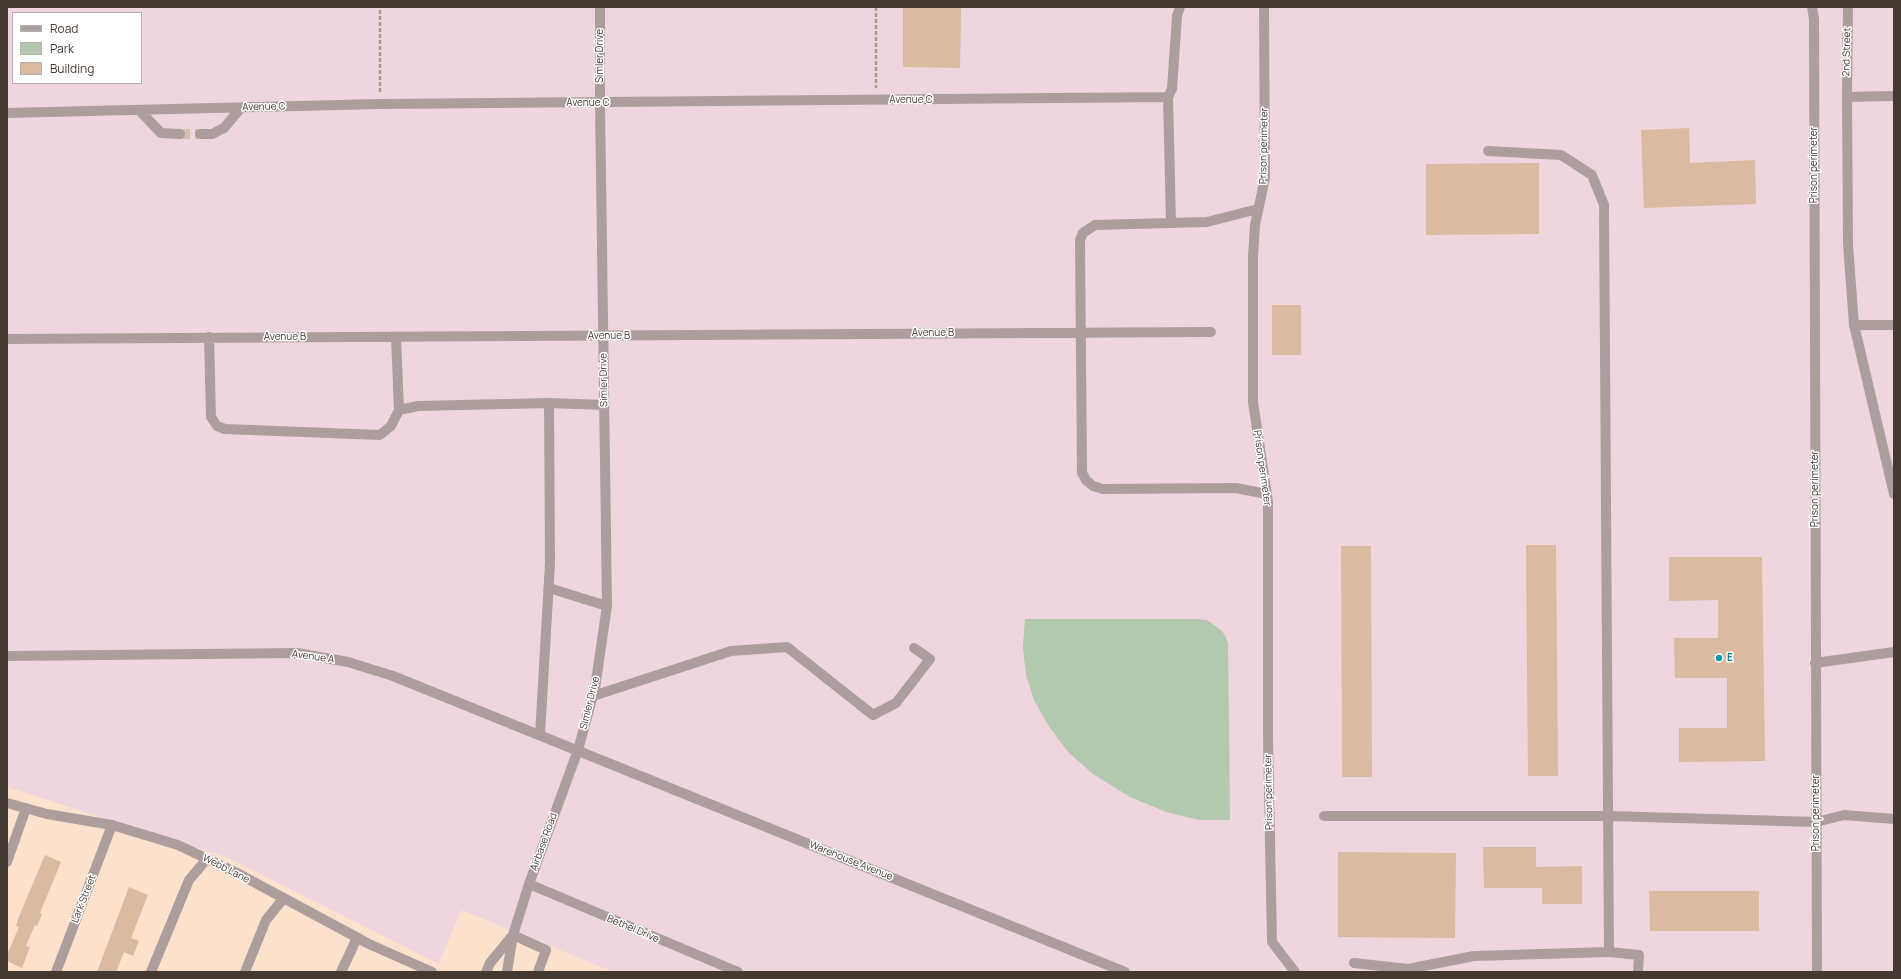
<!DOCTYPE html>
<html>
<head>
<meta charset="utf-8">
<style>
	body { margin:0 }
	#map { position:relative; width:1901px; height:979px; overflow:hidden; background:#fce1cc; font-family:Manrope,sans-serif }
	canvas { display:block }
	.frame { position:absolute; inset:0; border:8px solid #433930; pointer-events:none }
	.legend { position:absolute; left:12px; top:12px; width:130px; height:72px; box-sizing:border-box; background:#fff; border:1px solid #b4b0ac; margin:0; padding:5px 7px; list-style:none; font-size:12px; color:#433930 }
	.legend li { display:flex; align-items:center; gap:8px; height:20px }
	.legend b { width:20px; border:1px solid #b4b0ac }
</style>
</head>
<body>
<div id="map">
<canvas width="1901" height="979"></canvas>
<div class="frame"></div>
<ul class="legend">
<li><b style="height:5px;background:#ad9e9e"></b>Road</li>
<li><b style="height:11px;background:#b2c8af"></b>Park</li>
<li><b style="height:11px;background:#dabaa0"></b>Building</li>
</ul>
</div>
<script>
const c = document.querySelector('canvas').getContext('2d');
c.lineJoin = 'round';
function fill(path, color) {
  c.fillStyle = color;
  c.fill(path, 'evenodd');
}
function toPath(rows) {
  const path = new Path2D();
  for (const r of rows) {
    path.moveTo(r[0], r[1]);
    for (let i = 2; i < r.length; i += 2) path.lineTo(r[i], r[i + 1]);
  }
  return path;
}
function strokePath(path, color, width, dash) {
  c.strokeStyle = color;
  c.lineWidth = width;
  c.lineCap = dash ? 'butt' : 'round';
  c.setLineDash(dash || []);
  c.stroke(path);
}
function label(font, color, halo, rows, align = 'center') {
  c.font = font + ' Manrope,sans-serif';
  c.lineWidth = 3;
  c.setLineDash([]);
  c.textBaseline = 'middle';
  c.strokeStyle = halo;
  c.fillStyle = color;
  for (const [text, x, y, turn = 0] of rows) {
    c.save();
    c.translate(x, y);
    c.rotate((+turn || 0) * Math.PI / 180);
    c.textAlign = isNaN(turn) ? turn : align;
    if (halo) c.strokeText(text, 0, 0);
    c.fillText(text, 0, 0);
    c.restore();
  }
}
fill(toPath([
	[7,7,1894,7,1894,972,614,972,461,910,439,964,228,858,7,787],
	[13,13,141,13,141,83,13,83]
]), '#efd5dd');
fill(toPath([
	[1025,619,1194,619,1207,620,1223,632,1228,643,1230,820,1199,820,1166,812,1130,797,1093,774,1068,752,1048,725,1034,700,1026,675,1023,647]
]), '#b2c8af');
fill(toPath([
	[903,7,961,7,960,68,903,67],
	[1689,128,1690,163,1755,160,1756,204,1644,208,1641,130],
	[1539,163,1539,234,1426,235,1426,164],
	[1272,305,1301,305,1301,355,1272,355],
	[1526,545,1556,545,1558,776,1528,776],
	[1341,546,1371,546,1372,777,1342,777],
	[1669,557,1762,557,1765,761,1679,762,1679,728,1727,728,1727,678,1675,678,1674,638,1718,638,1718,600,1669,601],
	[1483,847,1536,847,1536,867,1582,866,1582,904,1542,904,1542,888,1484,888],
	[1338,852,1456,853,1455,938,1338,937],
	[45,855,61,862,40,913,42,914,37,926,35,925,26,946,30,947,22,968,7,961,7,955,19,927,16,926,18,919],
	[129,887,148,895,131,938,139,941,133,956,124,952,116,972,97,972],
	[1649,891,1759,891,1759,931,1650,931]
]), '#dabaa0');
strokePath(toPath([
	[180,134,200,134]
]), '#d7bfad', 10, [10, 5]);
strokePath(toPath([
	[876,7,876,88],
	[380,92,380,7]
]), '#ab9888', 2.5, [4, 2]);
strokePath(toPath([
	[1264,7,1265,178,1255,225,1253,257,1253,402,1268,502,1268,737,1272,942,1295,972],
	[1812,7,1814,19,1817,972],
	[1848,7,1847,97,1848,244,1854,325,1894,494],
	[1847,97,1894,96],
	[139,110,161,133,180,134],
	[7,113,380,104,1168,97],
	[200,134,212,134,224,128,241,108],
	[1258,209,1207,222,1095,225,1083,233,1080,240,1082,473,1086,480,1093,486,1103,489,1236,488,1267,494],
	[1171,223,1168,97,1172,89,1177,16,1180,7],
	[1854,325,1894,325],
	[209,337,211,417,217,426,225,429,380,435,391,426,399,410,418,406,549,403,550,563,540,735],
	[396,337,399,410],
	[7,339,1211,332],
	[549,403,604,405],
	[549,588,607,606],
	[7,656,297,653,348,662,393,676,1125,972],
	[1815,663,1894,652],
	[593,696,731,651,787,647,873,715,896,703,930,659,914,648],
	[7,803,47,814,112,825,178,845,237,873,369,944,432,972],
	[1324,816,1609,816,1816,822,1844,815,1894,819],
	[7,862,26,808],
	[529,884,738,972],
	[513,935,546,950,538,972],
	[1609,952,1639,955,1638,972],
	[1354,963,1408,969,1474,956,1609,952,1604,205,1592,175,1561,155,1488,151],
	[56,972,112,825],
	[151,972,189,880,207,859],
	[245,972,266,920,283,899],
	[341,972,357,938],
	[486,972,490,963,513,935],
	[507,972,513,935,529,884,578,750,595,688,607,606,600,103,600,7]
]), '#ad9e9e', 10);
for (const [x, y, r, color] of [
	[1719,658,4,"#0f9aa8"]
]) {
  const dot = new Path2D();
  dot.arc(x, y, r, 0, 2 * Math.PI);
  c.fillStyle = color;
  c.fill(dot);
  strokePath(dot, '#fff', 1.5);
}
label('10px', '#433930', '#fff', [
	["2nd Street",1847,52,-89],
	["Simler Drive",600,56,-90],
	["Avenue C",911,100],
	["Avenue C",588,103],
	["Avenue C",264,107,-1],
	["Prison perimeter",1264,146,-89],
	["Prison perimeter",1814,165,-90],
	["Avenue B",933,333],
	["Avenue B",609,336],
	["Avenue B",285,337],
	["Simler Drive",604,380,-91],
	["Prison perimeter",1262,468,82],
	["Prison perimeter",1815,489,-90],
	["Avenue A",313,657,8],
	["Simler Drive",590,703,-76],
	["Prison perimeter",1269,792,-91],
	["Prison perimeter",1816,813,-90],
	["Airbase Road",544,842,-70],
	["Warehouse Avenue",851,861,22],
	["Webb Lane",226,869,27],
	["Lark Street",84,899,-69],
	["Bethel Drive",633,929,23]
]);
label('bold 10px', '#0d838f', '#fff', [
	["E",1727,658]
], 'left');
</script>
</body>
</html>
